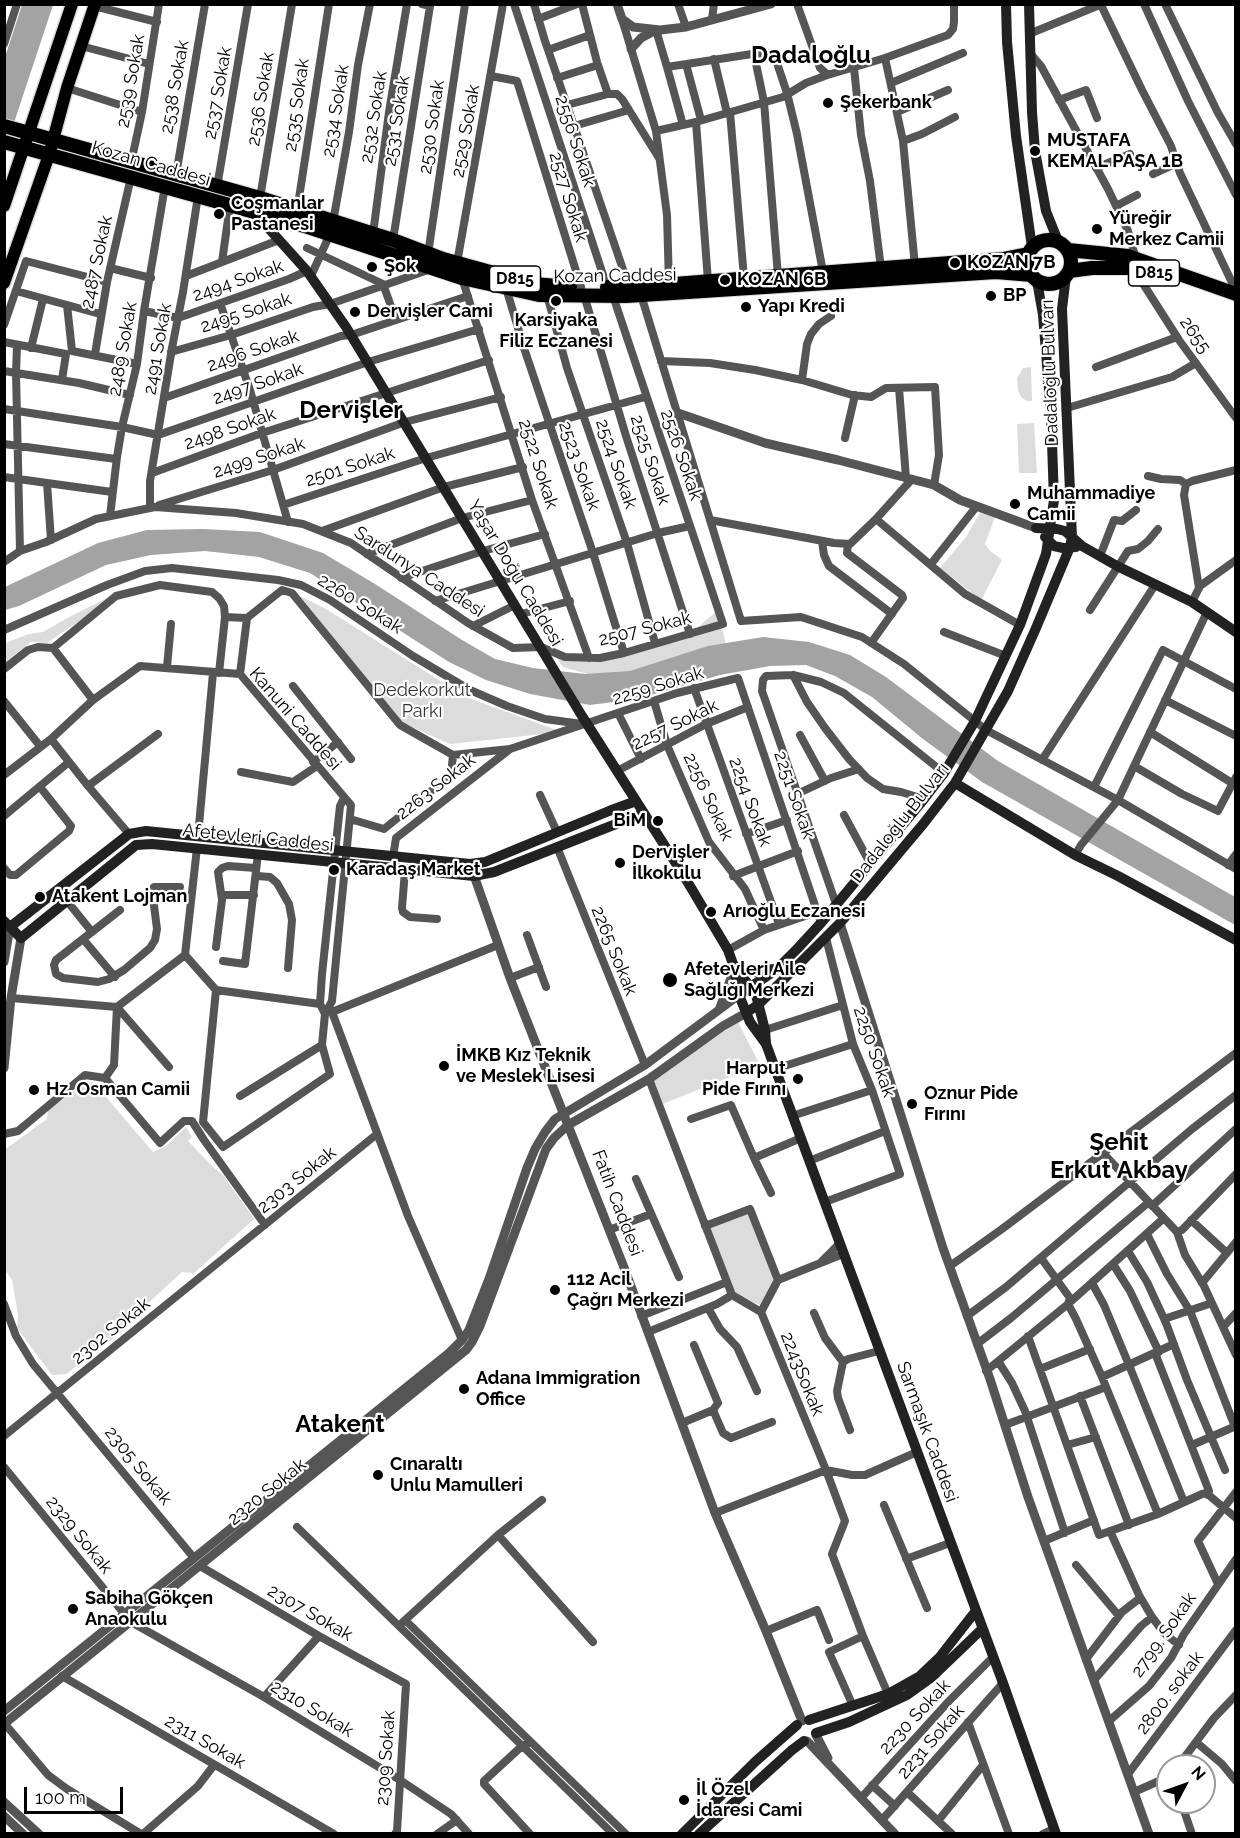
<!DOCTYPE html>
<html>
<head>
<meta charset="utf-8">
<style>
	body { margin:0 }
	#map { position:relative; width:1240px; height:1838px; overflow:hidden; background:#fff; font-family:Raleway,sans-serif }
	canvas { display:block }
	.frame { position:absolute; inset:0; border:6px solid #000; pointer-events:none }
	.north { position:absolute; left:1156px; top:1754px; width:60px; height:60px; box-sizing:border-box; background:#fff; border:2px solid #999; border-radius:50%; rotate:49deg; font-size:16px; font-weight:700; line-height:24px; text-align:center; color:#000 }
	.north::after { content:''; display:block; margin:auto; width:21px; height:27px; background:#000; clip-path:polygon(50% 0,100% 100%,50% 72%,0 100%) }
	.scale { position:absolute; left:24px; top:1787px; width:99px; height:27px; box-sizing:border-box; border:3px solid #000; border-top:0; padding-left:8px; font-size:18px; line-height:21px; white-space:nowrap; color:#000; -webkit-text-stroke:4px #fff; paint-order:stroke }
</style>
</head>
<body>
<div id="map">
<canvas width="1240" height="1838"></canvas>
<div class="frame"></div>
<div class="north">N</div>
<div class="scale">100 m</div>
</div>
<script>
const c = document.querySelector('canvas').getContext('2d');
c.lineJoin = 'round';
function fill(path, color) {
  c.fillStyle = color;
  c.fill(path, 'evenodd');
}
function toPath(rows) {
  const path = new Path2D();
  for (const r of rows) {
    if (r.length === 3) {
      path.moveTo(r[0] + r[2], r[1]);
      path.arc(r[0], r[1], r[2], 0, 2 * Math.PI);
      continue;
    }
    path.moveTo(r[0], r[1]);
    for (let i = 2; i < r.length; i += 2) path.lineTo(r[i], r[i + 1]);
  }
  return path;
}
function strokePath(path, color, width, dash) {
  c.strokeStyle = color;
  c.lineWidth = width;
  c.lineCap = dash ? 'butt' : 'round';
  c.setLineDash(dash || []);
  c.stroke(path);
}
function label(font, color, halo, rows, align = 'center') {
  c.font = font + ' Raleway,sans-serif';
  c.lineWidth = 4.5;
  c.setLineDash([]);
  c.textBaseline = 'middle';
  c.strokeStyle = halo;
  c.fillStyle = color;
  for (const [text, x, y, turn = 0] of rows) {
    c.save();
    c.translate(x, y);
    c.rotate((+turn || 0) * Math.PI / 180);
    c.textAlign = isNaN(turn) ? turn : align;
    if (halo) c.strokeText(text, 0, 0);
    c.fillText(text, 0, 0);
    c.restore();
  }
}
fill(toPath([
	[1031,367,1032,401,1027,401,1022,398,1018,391,1017,378,1023,368],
	[1034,423,1037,473,1019,473,1017,424],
	[981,511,995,517,985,544,989,550,1002,560,981,600,940,568,966,537],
	[116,596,47,643,31,642,5,662,5,643,29,634,43,632,71,616,109,597],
	[300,596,326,609,466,697,562,732,450,744,403,723],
	[718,610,727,649,652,670,598,677,563,667,556,657,596,658,690,634],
	[738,1022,760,1065,660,1105,653,1080],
	[88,1081,94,1083,153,1152,166,1146,186,1127,192,1137,188,1141,214,1168,223,1175,254,1219,194,1273,182,1272,133,1317,127,1328,66,1374,52,1375,17,1328,18,1314,12,1280,5,1270,5,1147,7,1148,47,1119,48,1110],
	[749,1212,775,1278,762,1306,736,1295,709,1228]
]), '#dcdcdc');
fill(toPath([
	[22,5,53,5,5,150,5,57],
	[203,529,260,532,323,553,375,584,462,640,495,659,533,668,585,674,630,671,708,646,763,637,809,642,850,655,886,677,998,761,1235,897,1235,925,982,782,923,739,872,697,835,676,806,665,770,666,720,675,637,699,590,705,530,694,486,680,449,662,310,573,259,557,205,551,151,555,106,565,19,606,5,610,5,587,98,543,147,530]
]), '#a3a3a3');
const primary = toPath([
	[4,206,72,4],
	[4,283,49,155,67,88,95,4]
]);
const trunk = toPath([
	[4,126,260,198,393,240,443,259,534,284,570,287],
	[4,142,308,227,462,278,539,295,626,296,996,272,1032,275],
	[1049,262,22],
	[1068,250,1128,256,1236,294],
	[1069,271,1092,268,1133,268,1151,272],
	[607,287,634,287,1003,259,1028,254]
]);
strokePath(primary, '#dbdbdb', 15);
strokePath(trunk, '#dbdbdb', 16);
strokePath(toPath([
	[514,4,607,287],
	[534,4,545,41,629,287],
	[678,4,686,27],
	[797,4,820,68,827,74,831,74,885,58,948,35,953,29,954,22,954,4],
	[1144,4,1188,101,1236,195],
	[1165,4,1218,113,1236,144],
	[1101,5,1142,90,1171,146,1180,173,1236,291],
	[94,6,157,22],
	[538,19,577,4],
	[622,19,656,131,667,215,669,284],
	[712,19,714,4],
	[656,30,667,67],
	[1029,34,1102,4],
	[4,44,17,4],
	[81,46,149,64],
	[548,50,590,35],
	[1030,53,1041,66,1108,189,1128,231,1136,259],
	[754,54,764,102,778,276],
	[885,58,903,141,915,266],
	[714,59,727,113],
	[686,64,701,120],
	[854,68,861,135,870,181,881,268],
	[491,76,517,81,581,287],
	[557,78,598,65],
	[891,83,963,53],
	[67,88,142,112],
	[608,94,617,94,622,99,629,110],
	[1059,100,1086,90,1097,118],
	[567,105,608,94,597,62,582,4],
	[730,112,744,278],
	[897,112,948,90],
	[696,122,708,281],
	[683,125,667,67,752,54,772,53,775,57,787,93,797,134,823,272],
	[574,126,629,110,659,158],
	[656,131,696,122,783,97,806,83,830,74],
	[903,141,922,134,955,117],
	[131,163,142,112,159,4],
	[1096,168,1130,154],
	[1153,174,1177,163],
	[176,175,205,4],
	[217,187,248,4],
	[260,198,292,4],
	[1116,206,1137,195],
	[297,211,329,4],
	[333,222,349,132,358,65,370,4],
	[373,234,389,112,407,4],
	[393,240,430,6,422,4],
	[307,248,383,284,396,320],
	[428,254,465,4],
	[222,262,230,205],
	[457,263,503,4],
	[110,268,151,278],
	[1133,268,1179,340,1236,418],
	[186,276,279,240],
	[311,276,330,234],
	[462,278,532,500,589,658],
	[506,288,525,351,593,553,624,653],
	[16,291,100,314],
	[547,295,567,368,627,543,655,643],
	[584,295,626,436,690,634],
	[641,295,741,621,801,617,862,637,904,664,986,730,1118,800,1236,869],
	[220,303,250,390,288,522],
	[67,305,72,351,137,364],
	[144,311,178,318,289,279,307,271],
	[4,325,26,261,107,282],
	[4,342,66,354,62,380],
	[17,345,16,373,20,551],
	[31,348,43,299],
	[171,352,231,335,313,307,330,304,431,269],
	[95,354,107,282,131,177],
	[661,361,710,363,755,370,802,380,852,395,871,397,886,388,935,387,939,455,934,485],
	[1096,367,1177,337],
	[4,371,79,383,130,395],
	[802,380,807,344,811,334,819,324,831,316],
	[899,388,906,478],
	[164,398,341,336,351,335,468,296],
	[1067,408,1172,377,1196,363],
	[4,409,122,427,158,435,368,362,479,329],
	[845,438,855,395],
	[4,444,116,459],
	[152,473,262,433,489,360],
	[1148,476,1161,479,1180,480,1186,484],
	[4,477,112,492],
	[47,483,51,540],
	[1186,484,1184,495,1199,588],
	[1186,484,1192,481,1236,470],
	[159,505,273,470,405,422,501,397],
	[283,505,426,458,645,397],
	[150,508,150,481,172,348,183,292,198,196],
	[110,516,117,457,122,427,137,364,144,311,165,186],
	[876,519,965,594,1020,625],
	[710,520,834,543,850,544,876,519,912,479],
	[322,531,444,487,523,467],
	[822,541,824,555,829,566,892,614],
	[848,544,847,553,902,595,903,598,871,643],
	[367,554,462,518,532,500],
	[1100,556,1114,520,1122,521,1136,510],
	[4,562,20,551,46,542,96,519,155,507,236,513,303,524,351,543,468,623,513,648,541,647,565,657,600,658,624,653,723,624,613,296],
	[931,564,976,507],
	[401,578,483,551,545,534],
	[435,601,658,533,690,526],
	[1192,602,1200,586,1236,560],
	[1090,610,1128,551,1138,549,1148,541,1158,529],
	[521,614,570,601],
	[225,617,247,618],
	[473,626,515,605],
	[4,630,107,585,145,571,172,568,278,580,301,585,330,600,413,656,470,690,507,706,545,719,582,724],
	[944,632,1006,656],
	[53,648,93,700],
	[167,667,171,624],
	[4,669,28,650,38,647,53,648,116,596,160,585,212,592,219,598,224,606,225,617,219,673],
	[240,674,247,618,282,590,292,593,400,725,453,755,510,749,677,693,738,678,821,923],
	[793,675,807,702,825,728,849,759,867,778,883,789,901,792,924,799],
	[293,686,351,759],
	[694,688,779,924],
	[1165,700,1236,736],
	[4,701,40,746],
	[654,701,667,745,709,842,745,889,764,930],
	[618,713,641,759],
	[1150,732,1232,783],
	[800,735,825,781],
	[51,739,88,786,129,834],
	[1042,760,1155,585],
	[313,762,338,742],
	[1134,766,1182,794,1218,811,1236,777],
	[617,771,706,724,748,707],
	[241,772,293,782,317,766],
	[4,775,51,739,93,700,140,666,240,674,351,805,332,1001,325,1014,322,1045,330,1074,223,1147,203,1122,216,990],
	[88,786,158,734],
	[1094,787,1163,650,1236,689],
	[797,794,831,778,859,769],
	[540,795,557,832],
	[844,815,870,863],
	[4,816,69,762],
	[350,819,384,829,451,775,453,755],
	[746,834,787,820],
	[198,836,213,673],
	[557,847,645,1065],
	[197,848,185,955,216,990],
	[1075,855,1081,845,1118,800,1207,612],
	[393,857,396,838,510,749],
	[1228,865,1236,854],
	[4,868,10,875,16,875,69,831,71,826,40,787],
	[405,870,402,908,403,912,410,917,437,919],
	[257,876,270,877,277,883,289,904,292,920,288,968],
	[733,876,798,851],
	[222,895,254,895],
	[67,901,92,932],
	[836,904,762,691,763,680,766,676,793,675,821,682,844,693,944,773],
	[120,910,56,960,54,965,56,974,63,978,98,982,109,979,124,970,150,948,155,940,157,929,152,890,154,887,180,887],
	[527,935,546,987],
	[83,939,115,977],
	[216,947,222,900,218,872,222,868,228,866,256,868],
	[728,950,764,930,817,912],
	[223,961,245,964,258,854],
	[510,978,539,967],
	[216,990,320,1004],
	[11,998,117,1007,185,955],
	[117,1007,114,1065,105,1078,160,1143,184,1121,192,1121,204,1140,265,1225],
	[117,1007,169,1067],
	[328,1009,332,1012,408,1216,462,1340],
	[332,1012,498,945],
	[325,1014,320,1004,322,974,340,806,344,798],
	[765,1030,843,1005],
	[775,1069,853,1044],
	[649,1079,732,1295,761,1312,826,1470,845,1521,832,1554,863,1636,888,1694],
	[240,1096,322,1045],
	[792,1116,872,1090],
	[691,1119,731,1105,754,1158,801,1138],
	[4,1134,18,1131,85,1075,105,1078],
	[1103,1153,1177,1232,1185,1255,1204,1286,1236,1355],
	[754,1158,771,1193],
	[809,1161,885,1131],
	[636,1179,679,1277],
	[825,1202,900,1174,872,1090,853,1044,826,938],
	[1152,1206,1236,1129],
	[1191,1220,1227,1253],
	[705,1226,750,1209,778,1280,761,1312],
	[609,1230,651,1214],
	[1177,1232,1182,1230,1236,1174],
	[1147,1234,1167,1274,1190,1311,1235,1427],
	[1128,1251,1147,1282,1166,1323,1187,1380,1225,1470],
	[1041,1258,1070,1298,1068,1304,1076,1319,1102,1377,1158,1514],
	[822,1261,840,1243],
	[1113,1264,1130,1291,1159,1352],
	[950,1266,1002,1229,1236,1053],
	[778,1280,843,1254],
	[1092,1283,1104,1305,1129,1365,1184,1502],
	[1202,1283,1236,1242],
	[4,1304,16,1336,33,1364,194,1558],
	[708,1308,720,1329,737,1347,757,1391],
	[814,1313,825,1338,843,1362],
	[641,1316,727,1282],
	[967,1316,1006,1287,1192,1129,1236,1095],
	[1164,1319,1212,1303],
	[1223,1327,1236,1313],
	[648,1332,717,1304,732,1295],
	[1028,1336,1099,1535,1158,1514,1202,1494,1207,1493,1211,1497,1236,1518],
	[977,1344,1011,1318,1149,1202],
	[1155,1353,1209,1491,1208,1495],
	[998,1361,1012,1383,1025,1411,1065,1533],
	[1040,1369,1090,1349],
	[986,1371,1068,1304,1164,1218],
	[1102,1377,1174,1344],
	[1080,1396,1129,1525],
	[713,1410,723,1433,731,1438,772,1422],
	[682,1423,713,1410,718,1403,694,1345],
	[1005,1425,1106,1387],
	[850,1430,838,1398,837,1391,843,1362,848,1359,879,1351],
	[4,1436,377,1134],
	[1067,1445,1096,1437],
	[1192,1445,1236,1426],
	[4,1467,131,1622,264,1697,400,1780,451,1814,469,1834],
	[884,1505,927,1608],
	[715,1513,826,1470,852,1475,865,1475,917,1452],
	[297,1527,613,1834],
	[1110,1531,1139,1595,1152,1617,1164,1633,1179,1645],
	[498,1535,593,1642],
	[1044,1541,1094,1520],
	[906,1559,950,1543],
	[1076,1565,1119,1616],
	[200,1566,319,1636,406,1684,397,1831,395,1834],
	[1218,1584,1198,1541,1236,1492],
	[405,1620,626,1834],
	[403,1622,498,1535,542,1500],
	[766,1631,817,1610,829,1640],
	[1086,1659,1122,1612,1140,1598],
	[62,1676,334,1834],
	[1094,1680,1141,1626,1152,1617],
	[264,1697,319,1636],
	[853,1706,829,1652,863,1636],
	[1109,1721,1149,1686,1171,1658,1184,1634,1236,1559],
	[968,1722,1009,1834],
	[5,1724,48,1775,67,1789,141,1834],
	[1196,1742,1222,1764,1236,1781],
	[527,1744,522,1746,484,1781,484,1784,530,1834],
	[1178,1766,1214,1718,1236,1695],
	[1128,1774,1236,1630],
	[872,1785,895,1806],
	[907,1792,952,1834],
	[1134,1792,1168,1777],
	[861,1798,949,1701,993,1657],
	[1181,1802,1192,1834],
	[882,1820,1003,1683],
	[938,1821,983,1765],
	[143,1834,198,1786,214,1765],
	[437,1834,457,1820],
	[1043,1834,1054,1829]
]), '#555', 8);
strokePath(toPath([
	[617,4,622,19,633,27,660,30,686,27,771,4],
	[631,49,641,38,656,30],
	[678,413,765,443,838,460,934,485,960,500,1036,528],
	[470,864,510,978,625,1270,715,1513,766,1631,802,1721],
	[840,923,943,1248,990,1379,1028,1497,1149,1834],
	[4,962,10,927],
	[719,1010,734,970],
	[4,1068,11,998,21,938],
	[4,1711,449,1353,462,1340,469,1330,489,1279,527,1168,535,1149,545,1132,555,1119,645,1065,739,995],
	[4,1724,466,1350,472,1342,480,1326,546,1149,554,1138,568,1125,649,1079,723,1026,746,1013],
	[816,1735,828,1758],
	[807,1741,895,1834],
	[4,1802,39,1834],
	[4,1816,23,1834]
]), '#555', 9);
strokePath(toPath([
	[1006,4,1007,42,1016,136,1032,247],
	[1029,4,1032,112,1035,151,1046,211,1058,241],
	[253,211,307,271,346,327,582,716,684,876,728,950,733,964,739,995,750,1022,766,1044,1003,1683,1056,1834],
	[1036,528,1057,529,1065,531,1082,546,1117,566,1192,602,1236,632],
	[1045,537,1054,546,1063,548,1076,547],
	[955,783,1075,855,1118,876,1236,940],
	[4,921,21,938,136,845,152,844,474,876,494,872,644,813],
	[10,927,129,834,146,831,470,864,485,862,609,811,636,801],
	[734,965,756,995,765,1030,766,1043],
	[739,972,753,972,774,969],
	[739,995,777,969,798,948,821,923,924,799,944,773,975,721,1020,625,1046,554,1054,500,1051,414,1043,315,1037,281],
	[746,1013,759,1004,840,923,924,823,955,783,1008,691,1036,628,1070,547,1072,537,1062,309,1066,276],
	[809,1720,888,1694,920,1676,939,1658,975,1612],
	[816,1733,849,1722,907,1695,932,1677,982,1629],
	[682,1834,756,1761,797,1725],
	[699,1834,792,1750,804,1741]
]), '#222', 10);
strokePath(primary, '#000', 12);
strokePath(trunk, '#000', 14);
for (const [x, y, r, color] of [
	[828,103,6,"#000"],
	[1035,151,6,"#000"],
	[219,214,6,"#000"],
	[1097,229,6,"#000"],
	[955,263,6,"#000"],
	[372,267,6,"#000"],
	[725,280,6,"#000"],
	[991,296,6,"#000"],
	[556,301,6,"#000"],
	[746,307,6,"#000"],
	[355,312,6,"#000"],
	[1015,504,6,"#000"],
	[658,821,6,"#000"],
	[620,863,6,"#000"],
	[334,870,6,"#000"],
	[40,897,6,"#000"],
	[711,912,6,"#000"],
	[670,980,8,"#000"],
	[444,1066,6,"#000"],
	[798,1079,6,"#000"],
	[34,1090,6,"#000"],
	[912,1104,6,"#000"],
	[555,1290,6,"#000"],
	[464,1389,6,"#000"],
	[378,1475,6,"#000"],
	[73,1609,6,"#000"],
	[684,1800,6,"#000"]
]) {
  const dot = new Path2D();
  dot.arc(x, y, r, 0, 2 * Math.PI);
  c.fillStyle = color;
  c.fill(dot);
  strokePath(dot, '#fff', 2);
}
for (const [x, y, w] of [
	[1154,273,51],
	[515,279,51]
]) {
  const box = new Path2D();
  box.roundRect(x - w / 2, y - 13, w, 26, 4.5);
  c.fillStyle = '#fff';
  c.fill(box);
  strokePath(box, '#000', 1.5);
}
label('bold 16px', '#000', null, [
	["D815",1154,273],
	["D815",515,279]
]);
label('18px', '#000', '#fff', [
	["2539 Sokak",131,81,-80],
	["2538 Sokak",175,87,-80],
	["2537 Sokak",218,93,-80],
	["2536 Sokak",261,99,-81],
	["2535 Sokak",297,105,-82],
	["2534 Sokak",336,111,-81],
	["2532 Sokak",374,117,-81],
	["2531 Sokak",397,121,-81],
	["2530 Sokak",432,127,-82],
	["2529 Sokak",466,131,-80],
	["2556 Sokak",575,141,72],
	["Kozan Caddesi",151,164,16],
	["2527 Sokak",568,197,73],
	["2487 Sokak",97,262,-78],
	["Kozan Caddesi",615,276,-1],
	["2494 Sokak",238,281,-19],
	["2495 Sokak",246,313,-18],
	["2655",1195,335,55],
	["2489 Sokak",123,349,-80],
	["2491 Sokak",158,349,-80],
	["2496 Sokak",253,351,-19],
	["Dadaloğlu Bulvarı",1050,373,-92],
	["2497 Sokak",258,384,-19],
	["2498 Sokak",230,429,-19],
	["2526 Sokak",681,455,71],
	["2499 Sokak",259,458,-18],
	["2525 Sokak",650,460,72],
	["2522 Sokak",538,464,72],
	["2524 Sokak",616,464,71],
	["2523 Sokak",579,466,71],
	["2501 Sokak",350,467,-18],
	["Sardunya Caddesi",419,572,33],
	["Yaşar Doğu Caddesi",515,573,59],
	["2260 Sokak",360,604,32],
	["2507 Sokak",645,629,-14],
	["2259 Sokak",658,686,-17],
	["Kanuni Caddesi",295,719,49],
	["2257 Sokak",675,725,-26],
	["2263 Sokak",436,787,-38],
	["2251 Sokak",794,795,71],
	["2256 Sokak",708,797,65],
	["2254 Sokak",750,802,70],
	["Dadaloğlu Bulvarı",900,823,-52],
	["Afetevleri Caddesi",258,838,6],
	["2265 Sokak",614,951,68],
	["2250 Sokak",874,1052,71],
	["2303 Sokak",297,1180,-39],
	["Fatih Caddesi",617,1203,69],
	["2302 Sokak",111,1331,-39],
	["2243Sokak",802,1374,68],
	["Sarmaşık Caddesi",927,1432,70],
	["2305 Sokak",138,1466,51],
	["2320 Sokak",267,1492,-39],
	["2329 Sokak",79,1535,51],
	["2307 Sokak",310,1613,30],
	["2799. Sokak",1164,1635,-55],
	["2800. sokak",1170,1693,-53],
	["2310 Sokak",312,1709,31],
	["2230 Sokak",915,1717,-47],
	["2311 Sokak",205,1742,30],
	["2231 Sokak",931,1742,-49],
	["2309 Sokak",386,1758,-86]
]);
label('bold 18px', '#000', '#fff', [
	["Şekerbank",840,103],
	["MUSTAFA",1047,141],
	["KEMAL PAŞA 1B",1047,162],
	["Coşmanlar",231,204],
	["Pastanesi",231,225],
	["Yüreğir",1109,219],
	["Merkez Camii",1109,240],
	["KOZAN 7B",967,263],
	["Şok",384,267],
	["KOZAN 6B",737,280],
	["BP",1003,296],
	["Yapı Kredi",758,307],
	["Dervişler Cami",367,312],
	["Karsiyaka",556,321,"center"],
	["Filiz Eczanesi",556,342,"center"],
	["Muhammadiye",1027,494],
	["Camii",1027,515],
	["BiM",646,821,"right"],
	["Dervişler",632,853],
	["İlkokulu",632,874],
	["Karadaş Market",346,870],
	["Atakent Lojman",52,897],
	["Arıoğlu Eczanesi",723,912],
	["Afetevleri Aile",684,970],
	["Sağlığı Merkezi",684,991],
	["İMKB Kız Teknik",456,1056],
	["ve Meslek Lisesi",456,1077],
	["Harput",786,1069,"right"],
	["Pide Fırını",786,1090,"right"],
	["Hz. Osman Camii",46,1090],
	["Oznur Pide",924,1094],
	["Fırını",924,1115],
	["112 Acil",567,1280],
	["Çağrı Merkezi",567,1301],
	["Adana Immigration",476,1379],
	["Office",476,1400],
	["Cınaraltı",390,1465],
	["Unlu Mamulleri",390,1486],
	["Sabiha Gökçen",85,1599],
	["Anaokulu",85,1620],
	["İl Özel",696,1790],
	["İdaresi Cami",696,1811]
], 'left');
label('18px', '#333', '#fff', [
	["Dedekorkut",422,691],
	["Parkı",422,712]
]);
label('bold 24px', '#000', '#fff', [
	["Dadaloğlu",811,56],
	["Dervişler",351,411],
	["Şehit",1119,1143],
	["Erkut Akbay",1119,1171],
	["Atakent",340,1425]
]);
</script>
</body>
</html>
